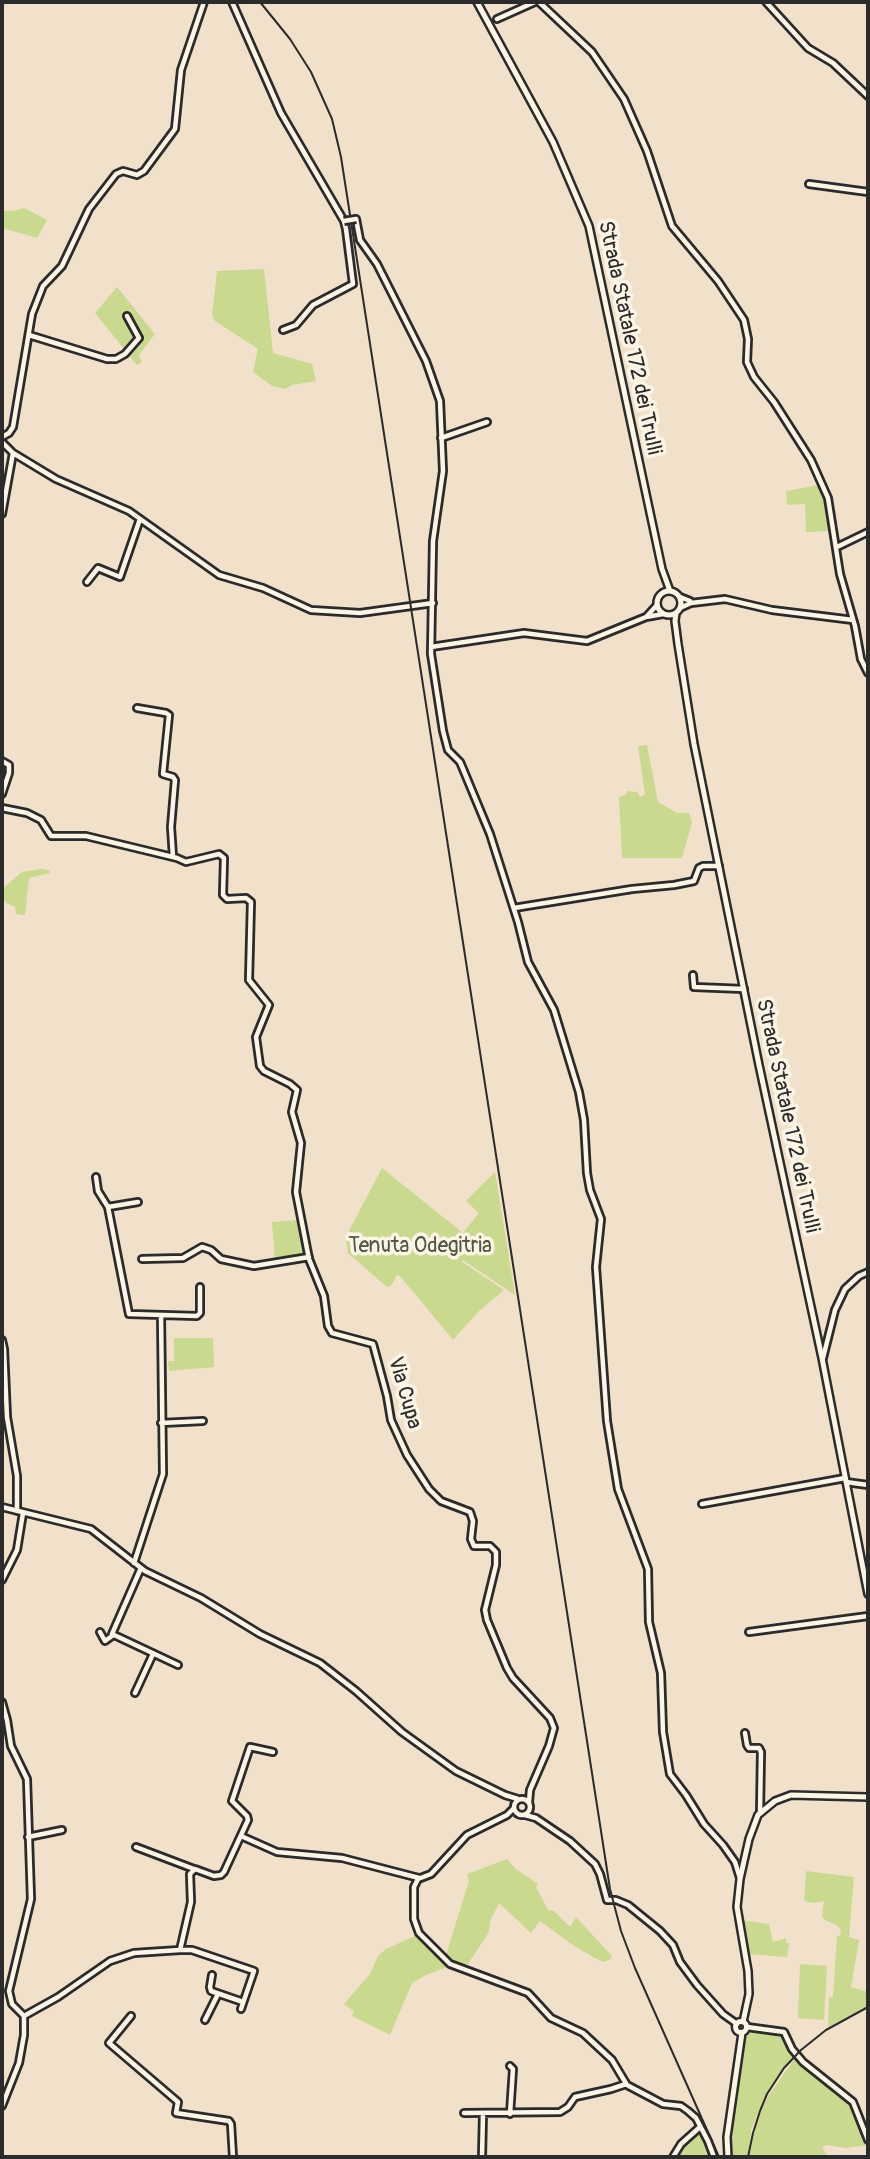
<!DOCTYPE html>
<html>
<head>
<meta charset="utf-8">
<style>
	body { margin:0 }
	#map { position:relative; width:870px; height:2159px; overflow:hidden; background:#f2e1ca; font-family:Pangolin,sans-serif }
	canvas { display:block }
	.frame { position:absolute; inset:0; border:4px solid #2b2b2b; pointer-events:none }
</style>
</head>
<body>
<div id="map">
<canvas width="870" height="2159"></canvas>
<div class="frame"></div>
</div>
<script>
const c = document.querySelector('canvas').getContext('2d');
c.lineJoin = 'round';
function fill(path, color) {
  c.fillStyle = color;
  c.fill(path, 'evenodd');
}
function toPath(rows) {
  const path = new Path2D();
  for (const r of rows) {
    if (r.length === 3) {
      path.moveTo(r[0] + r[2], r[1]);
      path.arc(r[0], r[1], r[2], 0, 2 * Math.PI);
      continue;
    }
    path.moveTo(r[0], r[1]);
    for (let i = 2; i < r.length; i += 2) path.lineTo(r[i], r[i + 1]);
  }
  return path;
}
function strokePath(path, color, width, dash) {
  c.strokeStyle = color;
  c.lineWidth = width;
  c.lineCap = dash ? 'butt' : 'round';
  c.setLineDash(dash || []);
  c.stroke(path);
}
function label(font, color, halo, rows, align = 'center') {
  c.font = font + ' Pangolin,sans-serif';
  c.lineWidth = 7;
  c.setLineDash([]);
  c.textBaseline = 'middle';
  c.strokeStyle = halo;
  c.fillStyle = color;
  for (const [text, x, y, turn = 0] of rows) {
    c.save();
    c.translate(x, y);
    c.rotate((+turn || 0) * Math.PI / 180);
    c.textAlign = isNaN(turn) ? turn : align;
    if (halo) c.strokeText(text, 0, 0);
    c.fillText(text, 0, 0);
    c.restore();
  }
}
fill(toPath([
	[24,208,47,220,37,238,2,228,2,211,13,211],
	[264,269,273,353,312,364,316,381,292,385,285,389,272,386,253,372,258,349,215,321,212,315,217,271],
	[117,287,155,334,139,355,142,362,137,365,95,313],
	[819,485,825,499,832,531,806,532,805,504,787,505,786,491],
	[647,745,658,802,677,813,689,813,692,822,682,858,622,858,619,797,626,795,627,791,637,792,640,797,645,795,638,746],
	[41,869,49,870,50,873,29,878,25,915,16,914,15,907,6,903,2,897,2,889,22,872],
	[382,1168,463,1233,479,1213,466,1201,495,1172,515,1295,463,1260,462,1262,504,1290,478,1312,453,1340,400,1276,397,1275,391,1286,387,1287,348,1253,345,1235,349,1238,351,1234,349,1231],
	[298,1220,305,1255,275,1260,272,1222],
	[174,1338,213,1338,214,1367,169,1371,168,1361,174,1361],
	[507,1859,516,1869,538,1884,536,1887,548,1910,554,1911,570,1927,576,1917,612,1956,611,1959,603,1962,595,1958,574,1946,540,1921,531,1933,499,1903,490,1921,489,1932,466,1967,445,1958,469,1881,467,1874],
	[806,1871,854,1877,849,1937,859,1940,851,1987,868,1992,868,2006,828,2027,829,1998,833,1997,837,1936,840,1936,841,1930,838,1926,825,1920,822,1916,824,1901,813,1903,804,1901],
	[740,1920,769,1924,773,1942,786,1938,786,1943,789,1943,787,1957,747,1954],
	[417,1935,448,1964,447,1967,426,1975,412,1983,390,2035,352,2016,354,2011,344,2004,370,1974,378,1956,386,1949],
	[800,1964,827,1966,824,2020,798,2018],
	[753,2031,781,2033,794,2055,765,2095,751,2130,748,2157,732,2157,730,2138,739,2068,746,2037],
	[796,2057,803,2067,847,2100,868,2145,846,2148,827,2145,822,2147,828,2157,749,2157,757,2121,768,2096],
	[699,2128,711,2157,675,2157,678,2149]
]), '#c9d98e');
const minor = toPath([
	[232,2,281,113,344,221,346,229,353,284,313,305,296,325,283,330],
	[539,2,592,52,624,99,647,151,672,226,718,281,744,320,748,339,747,362,754,377,774,402,811,460,828,498,840,574,855,626,861,659,868,673],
	[766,2,808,48,833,63,868,96],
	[497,19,535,2],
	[809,184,868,192],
	[356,219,360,240,377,264,426,361,440,401,443,471,433,541,431,654,443,731,448,750,460,762,463,769,490,834,518,922,528,962,554,1010,579,1092,584,1120,587,1173,590,1190,601,1219,596,1267,607,1421,618,1489,648,1569,649,1622,661,1673,663,1732,670,1774,686,1795,704,1824,723,1845,735,1862,740,1878],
	[29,335,107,359,116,359,125,354,139,338,127,316],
	[2,437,9,433,13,427,32,314,43,286,62,266,89,209,116,174,123,171,137,175,144,171,175,129,181,70,204,2],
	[441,438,487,422],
	[2,442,13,453,56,479,129,511,219,575,263,588,311,610,360,613,433,603],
	[2,514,13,453],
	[837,547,868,532],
	[87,582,98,568,120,577,140,519],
	[680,597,690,601],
	[680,608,691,603,725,599,772,610,853,620],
	[647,616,657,605],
	[431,647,524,633,587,641,646,617,663,614],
	[137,708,166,713,169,715,163,774,173,777,175,780,171,827,173,857],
	[2,761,9,765,9,773,2,794],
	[2,808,27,813,41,820,51,836,86,836,177,858,186,862,219,854,224,858,223,895,227,899,246,898,251,902,249,980,269,1005,256,1037,260,1066,264,1071,290,1084,297,1090,292,1112,301,1143,296,1192,309,1259,324,1296,328,1326,332,1333,373,1344,387,1396,391,1420,407,1455,429,1489,441,1501,470,1512,473,1521,471,1539,474,1546,490,1546,496,1552,496,1565,485,1610,487,1620,507,1668,513,1678,550,1718,554,1728,549,1746,530,1790,529,1802],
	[514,908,632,889,674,885,694,881,699,868,703,866,719,866],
	[693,975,694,987,744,989],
	[96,1177,98,1191,108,1207,129,1314,197,1316,200,1313,200,1287],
	[108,1207,138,1202],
	[142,1259,183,1258,202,1247,211,1250,221,1259,254,1266,309,1257],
	[2,1340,4,1349,7,1417,17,1476,17,1511],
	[823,1358,835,1310,845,1289,859,1276,868,1272],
	[161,1423,203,1421],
	[846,1482,868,1485],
	[702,1504,845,1478],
	[2,1507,91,1529,145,1571,201,1598,260,1634,320,1663,356,1691,402,1732,456,1771,505,1795,518,1799],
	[134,1563,163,1474,161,1315],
	[141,1568,112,1634,178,1665],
	[2,1580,17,1550,23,1513],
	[100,1632,105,1641,112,1636],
	[749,1632,868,1616],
	[135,1693,153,1654],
	[2,1702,7,1720,11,1746,27,1779,31,1899,9,1991,12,2004,24,2016,24,2035,19,2063,2,2106],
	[745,1733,747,1745,749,1748,759,1748,761,1752,760,1813],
	[522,1807,8],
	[514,1808,507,1815,467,1835,431,1874,418,1879,414,1887,414,1919,419,1933,450,1964,528,1993,551,2018,583,2033,612,2060,627,2085,663,2104,681,2106,688,2111,696,2118,708,2141,714,2157],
	[525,1815,536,1818,570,1841,595,1864,600,1874,607,1900,616,1900,628,1905,660,1931,673,1945,680,1962,697,1985,723,2014,737,2024],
	[241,1836,277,1852,342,1858,419,1878],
	[28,1837,62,1830],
	[136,1847,194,1869],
	[180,1950,191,1902,190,1874,195,1869,214,1876,221,1875,224,1872,248,1820,247,1816,232,1801,250,1747,273,1752],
	[212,1975,210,1987,211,1991,243,2002],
	[24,2016,58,1997,110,1961,134,1953,180,1950,192,1950,254,1971,241,2009],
	[131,2016,109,2043,178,2102,176,2113,229,2121,231,2124,233,2157],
	[205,2020,218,1994],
	[747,2027,784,2032,792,2049,803,2062,853,2102,868,2140],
	[464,2113,560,2112,568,2107,575,2097,611,2089,626,2084],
	[510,2114,513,2069,510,2066],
	[482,2157,483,2114],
	[673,2157,681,2144,700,2127]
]);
const major = toPath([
	[477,2,553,142,589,226,662,569,670,591],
	[669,603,12],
	[676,613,675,621,678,644,694,744,759,1065,822,1358,868,1594],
	[741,2027,5.5],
	[743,2022,749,1994,748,1971,737,1907,740,1879,749,1839,758,1815,775,1801,791,1795,868,1797],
	[728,2157,727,2137,742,2033]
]);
strokePath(minor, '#2b2b2b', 10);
strokePath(major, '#2b2b2b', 10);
strokePath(minor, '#fcf5e5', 4.5);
strokePath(major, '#fcf5e5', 5);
strokePath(toPath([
	[260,2,290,39,311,72,332,119,341,157,610,1889,621,1931,635,1968,719,2157],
	[748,2157,753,2133,760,2111,767,2094,784,2068,801,2050,826,2030,868,2007]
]), '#2b2b2b', 2);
const minorBridge = toPath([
	[344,221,356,219]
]);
strokePath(minorBridge, '#2b2b2b', 10, []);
strokePath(minorBridge, '#fcf5e5', 4.5);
label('21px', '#2b2b2b', '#fcf5e5', [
	["Strada Statale 172 dei Trulli",629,338,78],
	["Strada Statale 172 dei Trulli",787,1116,78],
	["Via Cupa",404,1393,74]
]);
label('21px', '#525644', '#fcf5e5', [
	["Tenuta Odegitria",420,1247]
]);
</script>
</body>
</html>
